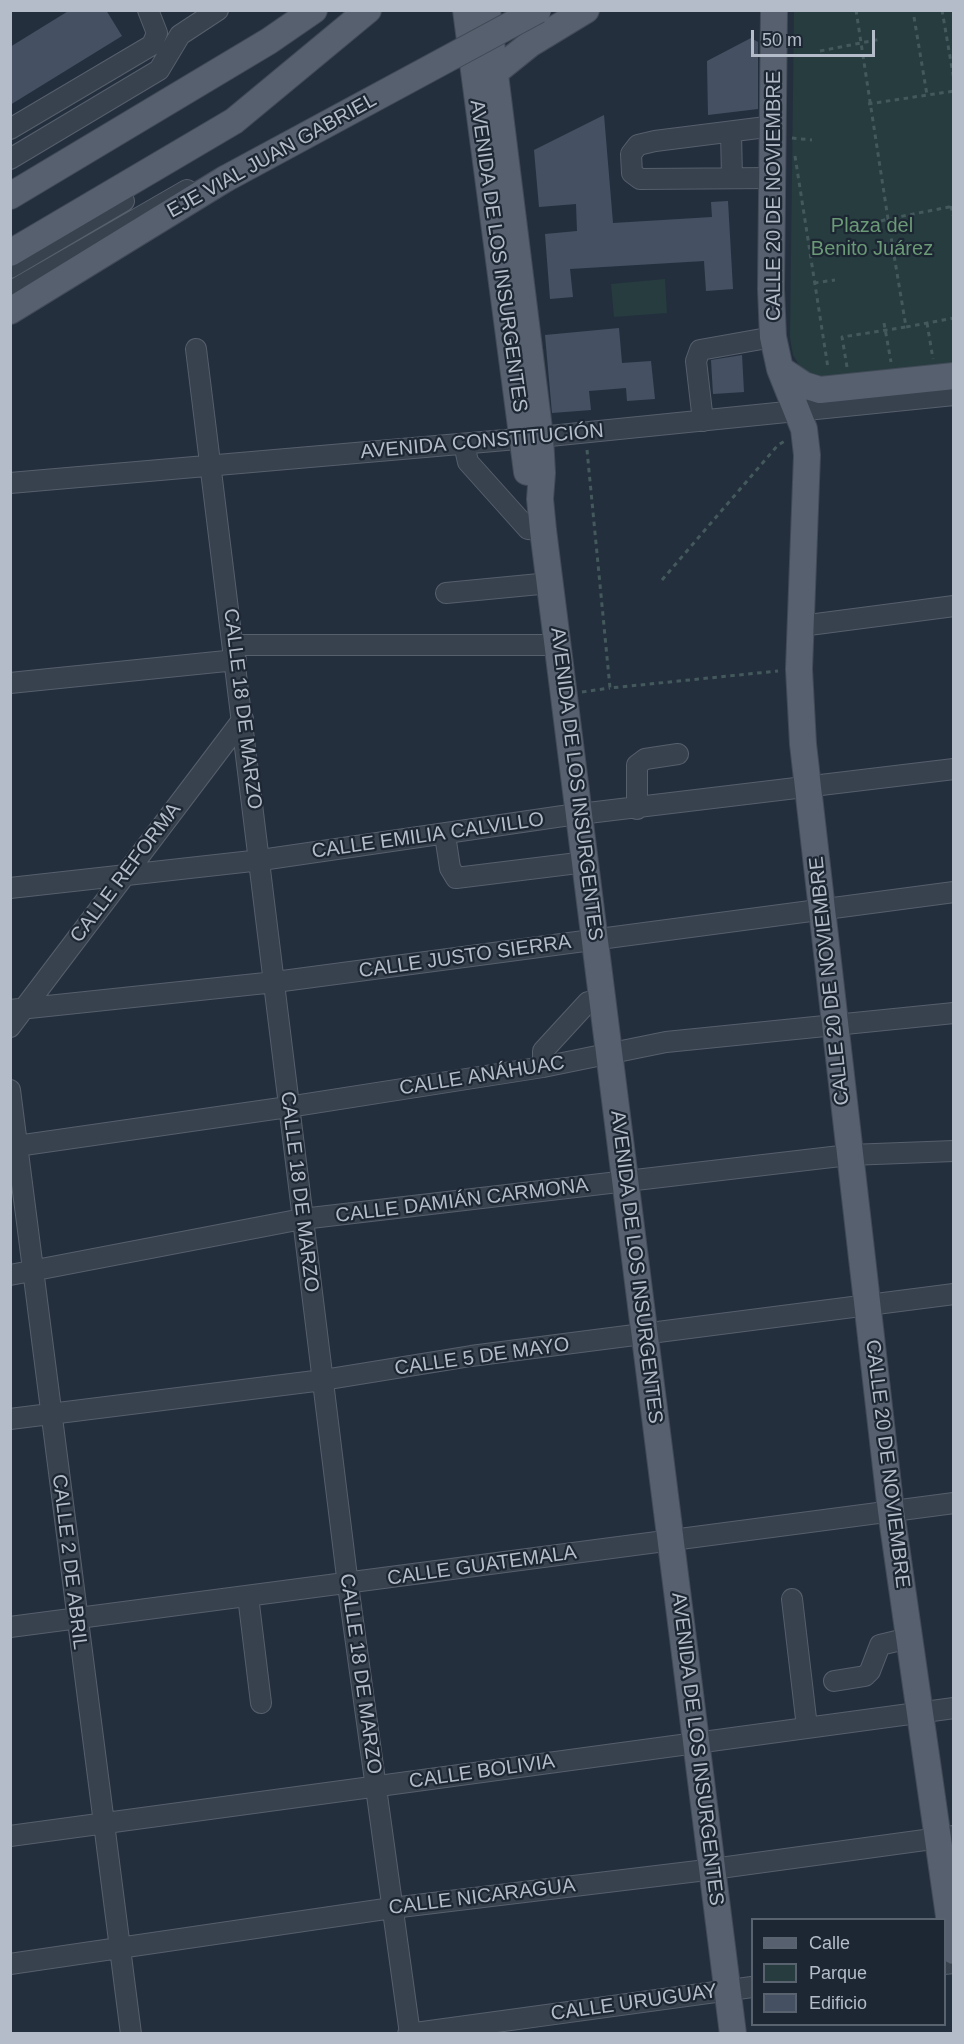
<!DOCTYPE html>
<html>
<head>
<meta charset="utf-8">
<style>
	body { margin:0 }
	#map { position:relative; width:964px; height:2044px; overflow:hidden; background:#242f3e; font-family:Helvetica,sans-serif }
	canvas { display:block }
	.frame { position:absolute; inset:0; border:12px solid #b4bcc9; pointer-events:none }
	.legend { position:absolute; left:751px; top:1918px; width:195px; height:108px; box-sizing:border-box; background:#1d2633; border:2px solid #59626f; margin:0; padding:8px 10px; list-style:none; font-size:18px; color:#b4bcc9 }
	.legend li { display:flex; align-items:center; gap:12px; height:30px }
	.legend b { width:30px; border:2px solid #59626f }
	.scale { position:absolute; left:751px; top:30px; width:124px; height:27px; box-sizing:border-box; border:3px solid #b4bcc9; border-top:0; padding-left:8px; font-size:18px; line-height:21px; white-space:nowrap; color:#b4bcc9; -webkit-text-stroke:4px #1d2633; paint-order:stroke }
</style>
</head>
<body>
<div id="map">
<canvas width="964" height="2044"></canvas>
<div class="frame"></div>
<ul class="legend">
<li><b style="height:8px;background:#56606e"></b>Calle</li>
<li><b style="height:16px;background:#263c3f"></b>Parque</li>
<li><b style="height:16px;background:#455162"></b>Edificio</li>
</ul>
<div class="scale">50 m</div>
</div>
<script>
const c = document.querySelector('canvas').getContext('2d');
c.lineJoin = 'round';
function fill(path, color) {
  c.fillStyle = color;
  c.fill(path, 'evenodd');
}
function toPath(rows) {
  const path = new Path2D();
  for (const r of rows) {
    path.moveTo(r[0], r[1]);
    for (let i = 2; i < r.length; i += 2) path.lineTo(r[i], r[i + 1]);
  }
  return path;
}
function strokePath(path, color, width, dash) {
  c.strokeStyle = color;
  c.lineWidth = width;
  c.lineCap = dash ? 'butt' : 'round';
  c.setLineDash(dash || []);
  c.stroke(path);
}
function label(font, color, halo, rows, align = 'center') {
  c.font = font + ' Helvetica,sans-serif';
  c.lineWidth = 4.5;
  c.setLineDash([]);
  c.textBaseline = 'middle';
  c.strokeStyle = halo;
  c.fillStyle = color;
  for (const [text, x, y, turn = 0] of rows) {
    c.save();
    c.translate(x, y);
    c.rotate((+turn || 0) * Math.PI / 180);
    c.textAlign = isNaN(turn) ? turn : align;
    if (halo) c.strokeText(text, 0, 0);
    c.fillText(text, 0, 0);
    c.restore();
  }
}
fill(toPath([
	[794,11,953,11,953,367,829,379,815,377,802,370,793,355,790,338],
	[665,279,667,313,614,317,611,284]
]), '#263c3f');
fill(toPath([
	[70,10,106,10,122,36,10,105,10,47],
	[751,38,758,42,758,109,708,115,707,61],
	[604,115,613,223,712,217,711,202,728,201,733,289,706,291,704,261,570,269,573,297,550,299,545,234,577,231,576,204,539,207,534,150],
	[619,328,622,363,651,361,655,399,627,401,626,388,589,391,591,410,552,413,545,335],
	[742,355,744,392,713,394,711,360]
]), '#455162');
const minor = toPath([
	[10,129,152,45,157,33,148,10],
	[731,132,732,178],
	[10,159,159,70,180,35,218,10],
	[772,178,640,179,632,173,631,154,638,145,655,141,774,126],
	[10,268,124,201],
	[10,292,187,190],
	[196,349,348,1585,410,2034],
	[703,421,696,361,700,350,773,337],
	[464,444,468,462,528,529,543,530],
	[10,483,540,437,954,395],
	[446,593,550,583],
	[801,626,954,606],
	[234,645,558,645],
	[10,683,236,660],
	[637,809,637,765,645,759,678,754],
	[445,835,450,868,456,878,586,862],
	[10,888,261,860,563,816,954,769],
	[10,1010,275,982,954,892],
	[10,1027,243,719],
	[543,1067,543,1051,588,1002,604,1001],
	[10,1090,131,2034],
	[10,1147,288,1107,543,1067,666,1042,954,1013],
	[10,1275,302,1219,849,1155,954,1151],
	[10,1419,323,1380,471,1356,954,1294],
	[248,1596,261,1703],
	[792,1599,807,1727],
	[10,1627,954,1503],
	[834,1681,865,1676,870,1671,880,1645,909,1638],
	[10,1836,954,1708],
	[10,1964,392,1908,698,1871,954,1836],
	[944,1964,954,1963],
	[408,2034,752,1987]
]);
const major = toPath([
	[466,10,527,472],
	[487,10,540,437,542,473,540,499,543,530,733,2034],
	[774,10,771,289,773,337,780,369,804,429,807,455,799,669,803,744,891,1511,954,1951],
	[494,73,530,44,586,10],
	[10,196,269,41,314,10],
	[10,253,234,121,368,10],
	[10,311,225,179],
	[780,369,804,385,820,390,954,376]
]);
strokePath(minor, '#565f6c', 22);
strokePath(major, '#414a57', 28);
strokePath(toPath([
	[856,10,888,219,954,206],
	[942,10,954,80],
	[914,17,927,95],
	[820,51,881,39],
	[868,104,954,91],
	[792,138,812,140],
	[795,156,828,368],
	[951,206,954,219],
	[881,221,888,219,906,327,954,318],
	[814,283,835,280],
	[884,323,891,362],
	[927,323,933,359],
	[847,367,842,337,906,327],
	[587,450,610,688,778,671],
	[662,580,778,445,785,441],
	[582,692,610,688]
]), '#44595c', 3, [4.5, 4.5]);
strokePath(minor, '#38414e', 20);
strokePath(major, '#56606e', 26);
const majorBridge = toPath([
	[225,179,538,10]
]);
strokePath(majorBridge, '#414a57', 28, []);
strokePath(majorBridge, '#56606e', 26);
label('20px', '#b4bcc9', '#1d2633', [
	["EJE VIAL JUAN GABRIEL",272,156,-29],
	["CALLE 20 DE NOVIEMBRE",774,196,-90],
	["AVENIDA DE LOS INSURGENTES",498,256,82],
	["AVENIDA CONSTITUCIÓN",482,442,-5],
	["CALLE 18 DE MARZO",242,709,83],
	["AVENIDA DE LOS INSURGENTES",576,784,83],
	["CALLE EMILIA CALVILLO",428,836,-8],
	["CALLE REFORMA",126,873,-53],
	["CALLE JUSTO SIERRA",465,957,-8],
	["CALLE 20 DE NOVIEMBRE",830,981,-96],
	["CALLE ANÁHUAC",482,1076,-9],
	["CALLE 18 DE MARZO",299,1192,83],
	["CALLE DAMIÁN CARMONA",462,1201,-7],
	["AVENIDA DE LOS INSURGENTES",636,1267,83],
	["CALLE 5 DE MAYO",482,1357,-8],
	["CALLE 20 DE NOVIEMBRE",887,1464,83],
	["CALLE 2 DE ABRIL",69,1562,83],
	["CALLE GUATEMALA",482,1566,-8],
	["CALLE 18 DE MARZO",360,1674,82],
	["AVENIDA DE LOS INSURGENTES",697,1749,83],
	["CALLE BOLIVIA",482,1772,-8],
	["CALLE NICARAGUA",482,1897,-7],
	["CALLE URUGUAY",634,2003,-8]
]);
label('20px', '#6b9a76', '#1d2633', [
	["Plaza del",872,226],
	["Benito Juárez",872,249]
]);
</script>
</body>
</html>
